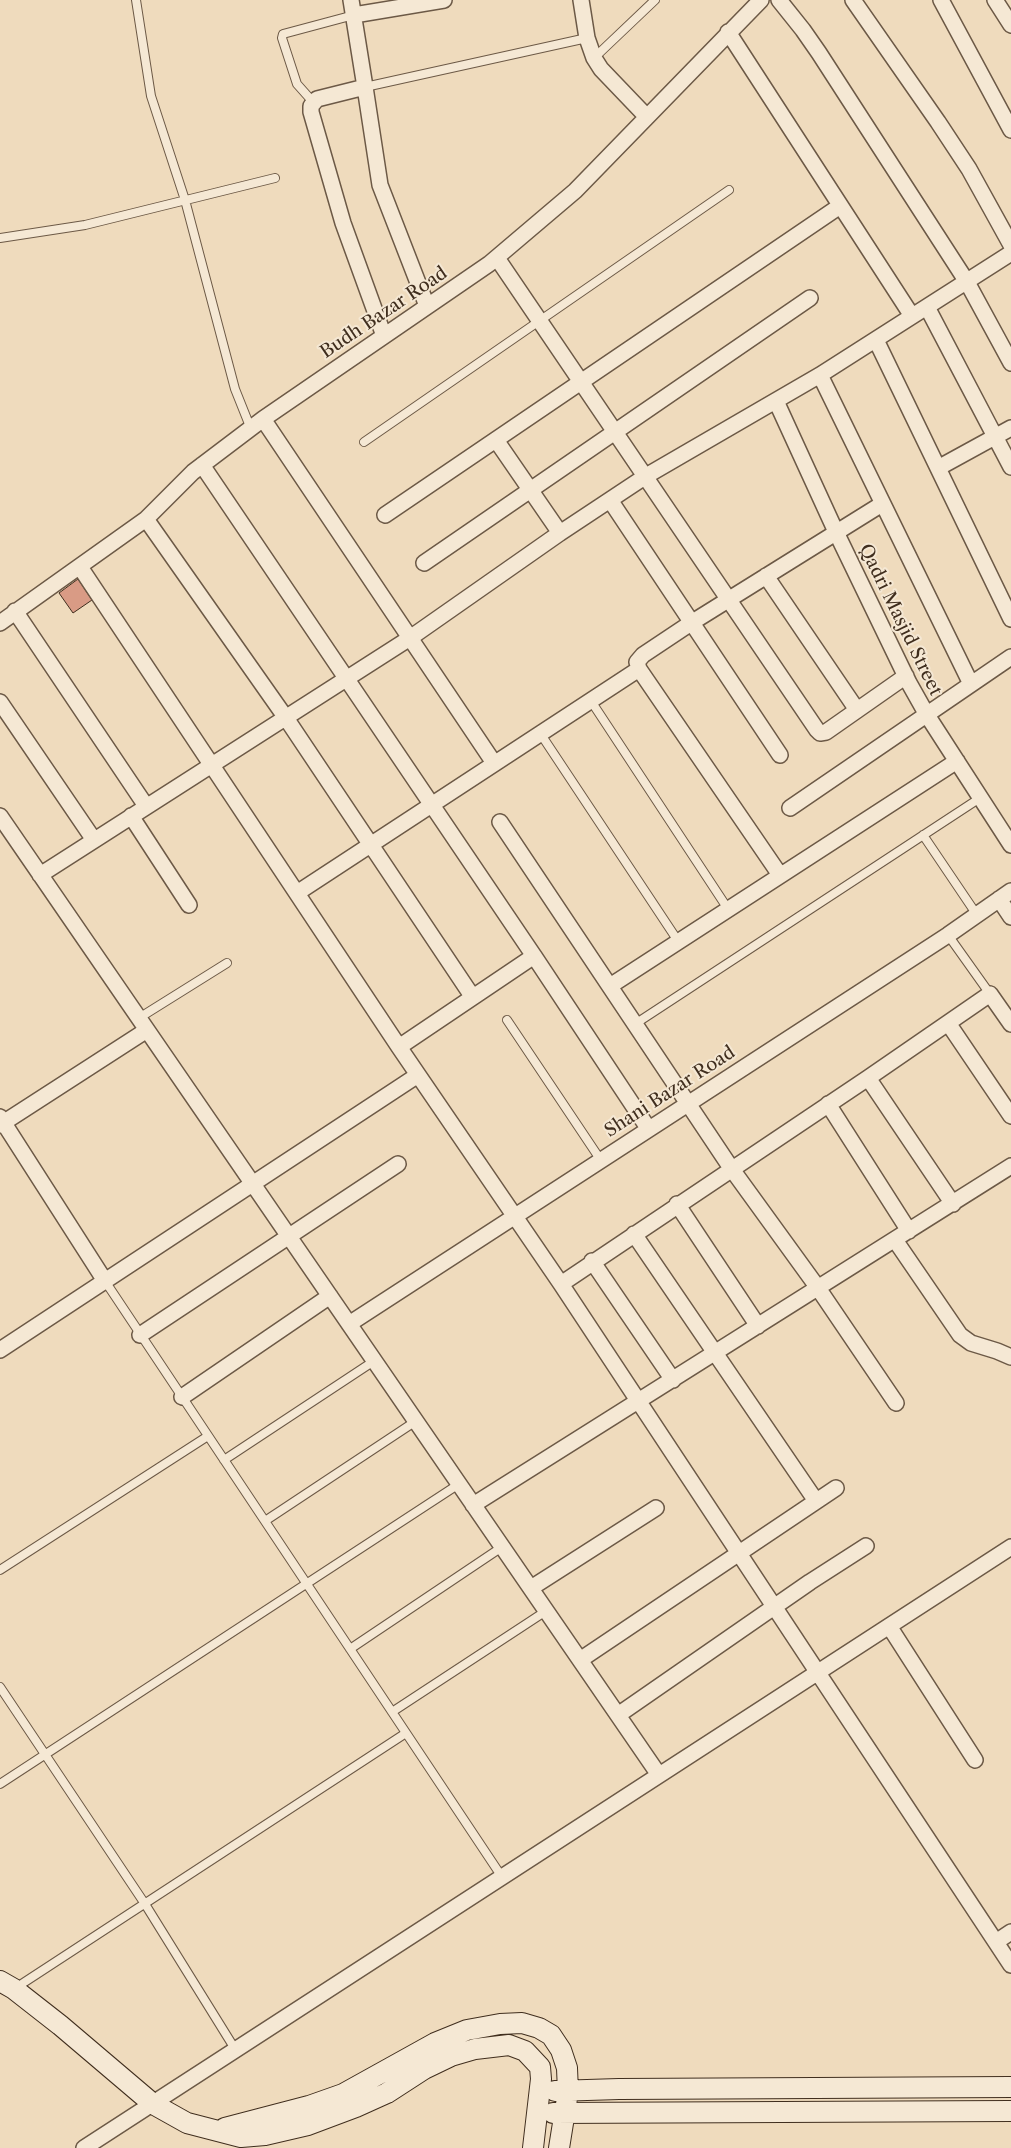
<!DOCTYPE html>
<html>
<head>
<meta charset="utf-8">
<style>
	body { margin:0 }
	canvas { display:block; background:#efdbbd }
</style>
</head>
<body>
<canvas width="1011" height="2148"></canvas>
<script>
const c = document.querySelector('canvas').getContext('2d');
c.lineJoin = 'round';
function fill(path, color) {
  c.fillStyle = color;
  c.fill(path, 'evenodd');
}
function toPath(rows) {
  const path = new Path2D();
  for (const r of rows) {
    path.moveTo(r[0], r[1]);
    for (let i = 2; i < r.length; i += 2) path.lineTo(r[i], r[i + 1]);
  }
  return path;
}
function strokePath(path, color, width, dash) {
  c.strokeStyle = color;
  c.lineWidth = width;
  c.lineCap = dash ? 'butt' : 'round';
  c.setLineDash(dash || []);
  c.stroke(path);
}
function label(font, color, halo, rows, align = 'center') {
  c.font = font + ' "Libre Caslon Text",serif';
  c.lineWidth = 4;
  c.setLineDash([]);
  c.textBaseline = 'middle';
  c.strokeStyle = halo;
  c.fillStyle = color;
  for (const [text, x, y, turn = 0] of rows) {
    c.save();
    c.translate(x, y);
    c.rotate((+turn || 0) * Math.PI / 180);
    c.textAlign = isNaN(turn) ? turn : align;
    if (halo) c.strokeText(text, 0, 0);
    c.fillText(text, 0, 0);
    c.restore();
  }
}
const building = toPath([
	[78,579,92,600,73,613,59,593,78,579]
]);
fill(building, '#d99b85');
strokePath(building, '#402e1e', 1);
const lane = toPath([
	[136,0,151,96,185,200,235,389,251,429],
	[594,58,655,0],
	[365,87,587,38],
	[313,102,297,84,282,38,283,34,354,15],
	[0,238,85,225,275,178],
	[364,442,729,190],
	[591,701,728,909],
	[540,733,678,941],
	[923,835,977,915],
	[948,935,990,994],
	[139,1018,227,963],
	[507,1020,600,1159],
	[635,1024,980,798],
	[105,1281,502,1877],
	[224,1460,374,1361],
	[265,1521,416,1421],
	[0,1570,208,1436],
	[350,1649,502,1547],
	[0,1687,145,1904,235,2049],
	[392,1712,546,1611],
	[0,1784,459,1484],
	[14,1989,406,1733]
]);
const street = toPath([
	[351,0,365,87],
	[581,0,587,38,594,58,601,69,646,116],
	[779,0,803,30,819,53,967,282,1011,363],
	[853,0,938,122,969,169,1011,245],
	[941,0,1011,130],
	[995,0,1011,25],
	[354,15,444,0],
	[728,32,912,316],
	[497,258,817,730,820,733,826,732,906,676],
	[927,307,1011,467],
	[384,336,343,223,311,112,311,106,317,99,365,87,380,185,427,306],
	[876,340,1011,619],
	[820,375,971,684],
	[776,401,836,532,909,683,927,715,1011,845],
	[263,419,494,763],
	[496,440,560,533],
	[202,465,534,956],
	[938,468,1011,428],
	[610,500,780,755],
	[385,515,840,206],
	[146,519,286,718,472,996],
	[424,563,810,298],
	[80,567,399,1047,561,1284,1011,1965],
	[766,576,857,710],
	[15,611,146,806],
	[0,623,146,519,193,472,263,419,489,264,575,191,761,0],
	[0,702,94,840],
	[790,808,1011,657],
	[0,816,659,1775],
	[131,816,189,905],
	[500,822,731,1168,818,1288,896,1403],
	[40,875,410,638,560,533,646,476,820,375,1011,253],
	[780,875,639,669,637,662,643,655,691,623,882,504],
	[297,893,639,669],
	[999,899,1011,917],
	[610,986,957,761],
	[948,1023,1011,1116],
	[399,1047,534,956,648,1128],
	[868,1078,953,1204],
	[828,1104,909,1231],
	[0,1117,105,1281],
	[0,1125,147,1030],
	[677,1204,758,1326],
	[634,1234,816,1501],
	[895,1240,960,1335,971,1343,997,1351,1011,1357],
	[592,1261,673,1380],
	[561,1284,868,1078,990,994,1011,1024],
	[349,1324,948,935,1011,891],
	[140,1335,398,1164],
	[0,1350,418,1075],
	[182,1397,330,1296],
	[473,1505,1011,1166],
	[531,1588,656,1508],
	[889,1626,975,1760],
	[580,1660,836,1488],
	[618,1715,810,1582,866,1546],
	[996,1942,1011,1932],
	[84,2148,1011,1547]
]);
const secondary = toPath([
	[0,1981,14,1989,60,2025,153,2104,187,2123,241,2137,265,2135,308,2125,356,2107,387,2093,424,2069,451,2056,475,2049,509,2045,525,2051,540,2067,541,2079,533,2148],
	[555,2091,619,2089,1011,2087],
	[553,2113,1011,2111],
	[225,2128,309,2106,343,2094,435,2043,467,2030,500,2024,522,2023,539,2028,551,2035,561,2050,567,2068,568,2092,559,2148]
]);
strokePath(lane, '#6c5946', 10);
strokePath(street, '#6c5946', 18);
strokePath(secondary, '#402e1e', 22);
strokePath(lane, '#f5e8d4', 8);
strokePath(street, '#f5e8d4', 15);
strokePath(secondary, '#f5e8d4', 20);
label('18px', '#402e1e', '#f5e8d4', [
	["Budh Bazar Road",384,313,-34],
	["Qadri Masjid Street",900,620,64],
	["Shani Bazar Road",670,1092,-33]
]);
</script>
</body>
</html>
